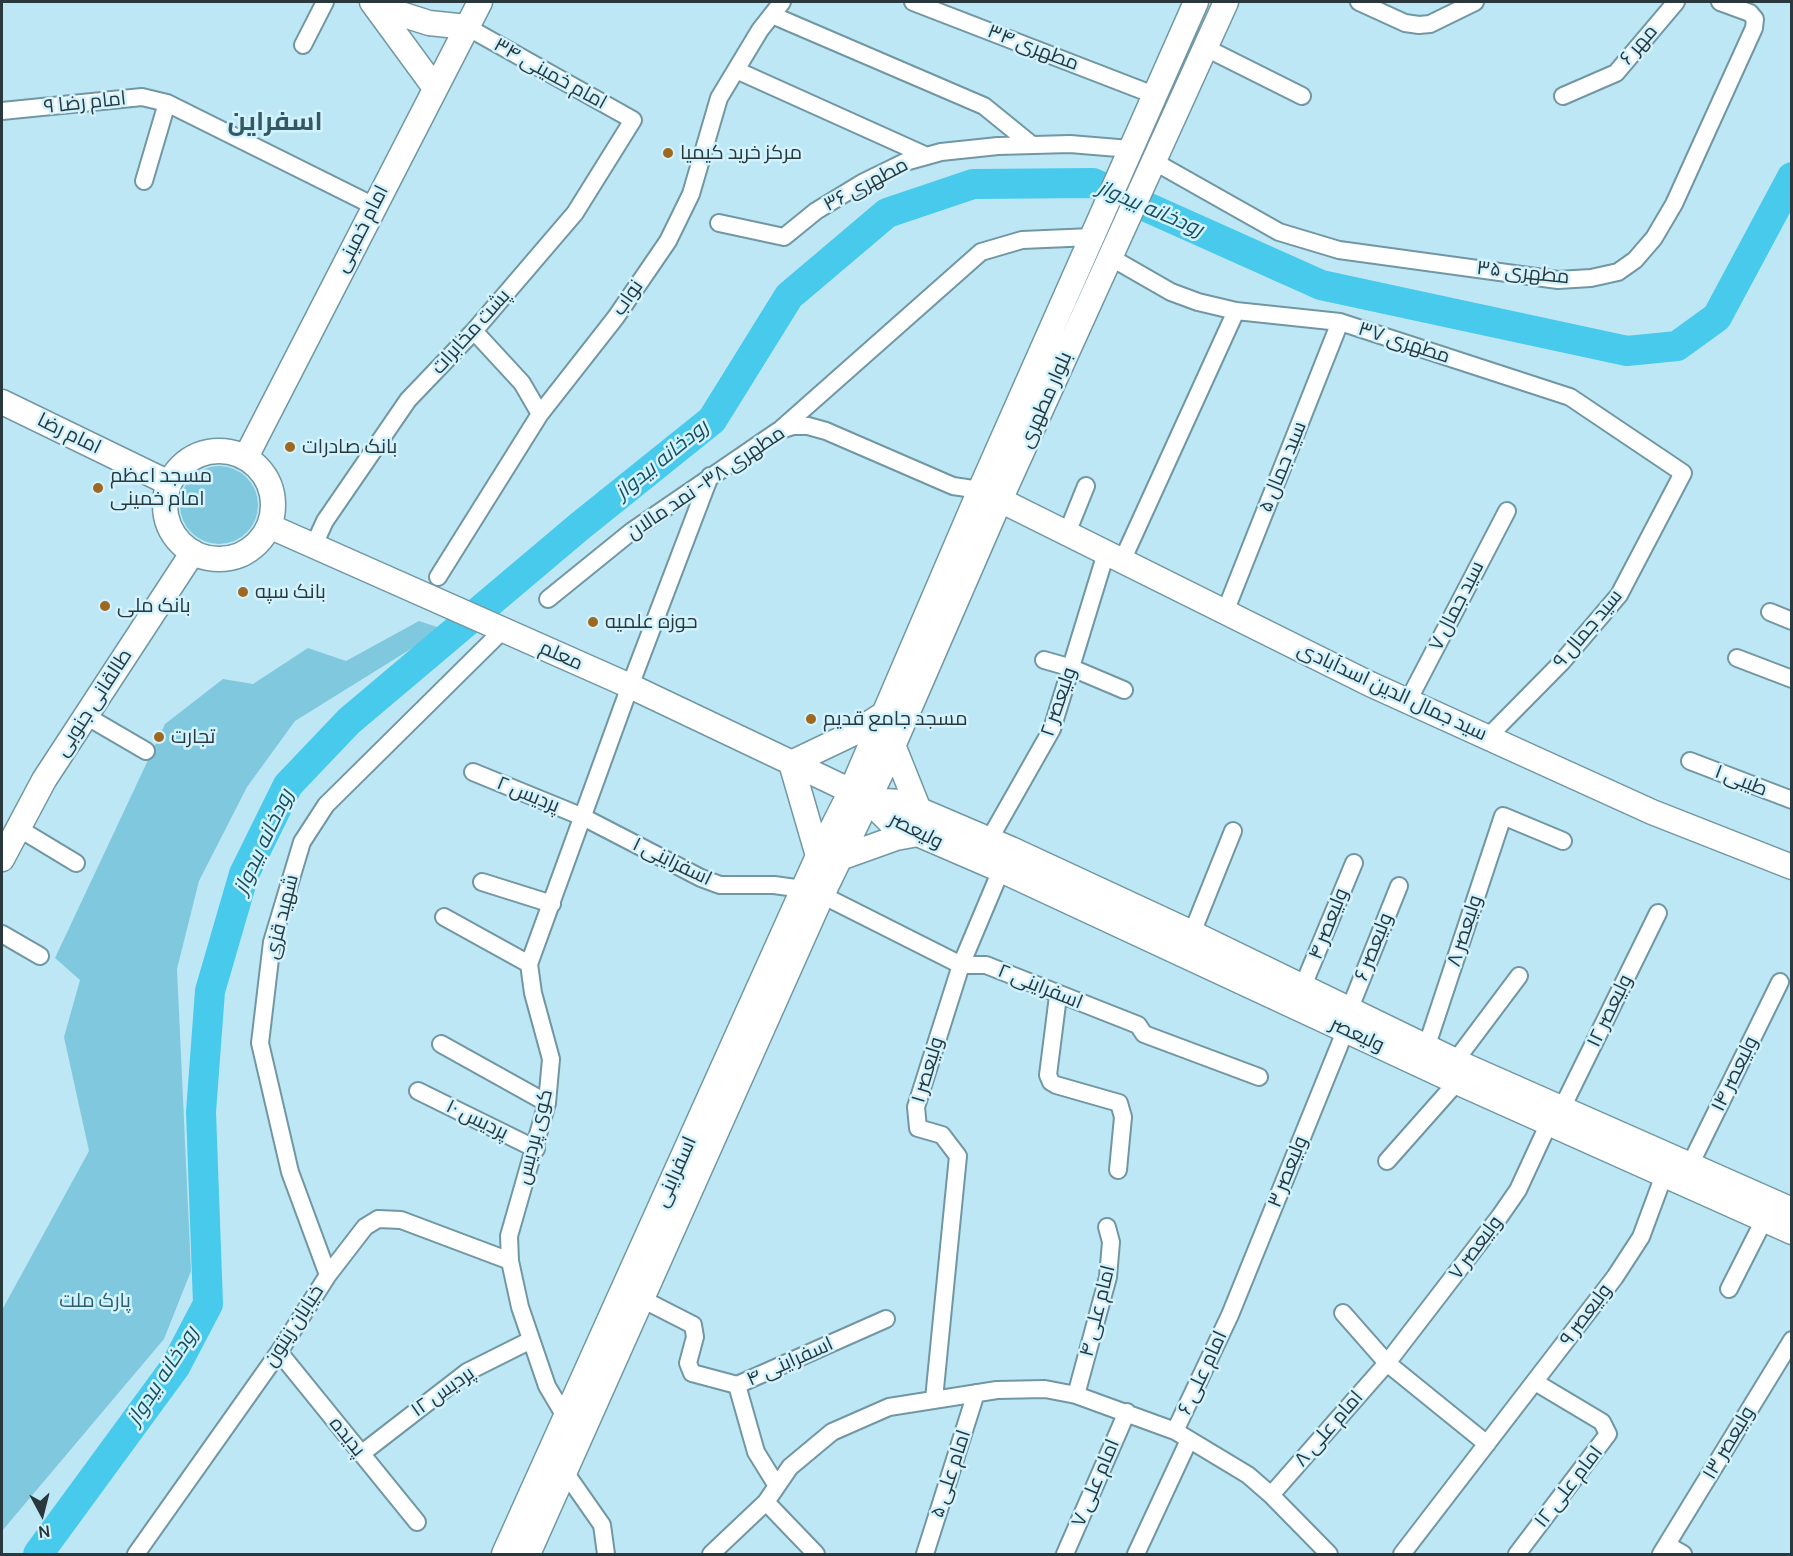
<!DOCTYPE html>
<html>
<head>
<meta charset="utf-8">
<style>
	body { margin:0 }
	#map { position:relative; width:1793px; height:1556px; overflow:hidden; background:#bee7f5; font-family:Manrope,sans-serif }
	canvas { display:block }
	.frame { position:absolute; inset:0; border:3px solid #28383d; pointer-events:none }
	.north { position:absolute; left:12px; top:1484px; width:60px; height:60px; -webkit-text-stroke:4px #d2f3fe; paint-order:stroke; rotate:173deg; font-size:16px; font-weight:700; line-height:24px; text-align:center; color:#28383d }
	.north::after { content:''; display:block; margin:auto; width:21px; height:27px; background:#28383d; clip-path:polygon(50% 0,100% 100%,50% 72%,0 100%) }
</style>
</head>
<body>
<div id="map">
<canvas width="1793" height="1556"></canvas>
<div class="frame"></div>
<div class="north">N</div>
</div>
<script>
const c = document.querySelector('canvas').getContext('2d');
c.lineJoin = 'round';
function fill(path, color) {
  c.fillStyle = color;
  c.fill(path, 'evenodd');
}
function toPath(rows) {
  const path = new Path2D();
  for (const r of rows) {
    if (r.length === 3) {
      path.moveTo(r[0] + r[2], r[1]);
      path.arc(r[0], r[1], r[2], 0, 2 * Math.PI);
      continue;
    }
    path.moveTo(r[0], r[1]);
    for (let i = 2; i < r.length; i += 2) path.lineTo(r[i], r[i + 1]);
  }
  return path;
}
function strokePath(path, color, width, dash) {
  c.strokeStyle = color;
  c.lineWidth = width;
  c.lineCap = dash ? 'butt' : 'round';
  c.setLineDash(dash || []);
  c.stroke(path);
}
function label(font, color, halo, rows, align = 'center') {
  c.font = font + ' Manrope,Cairo,sans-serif';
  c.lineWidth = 5;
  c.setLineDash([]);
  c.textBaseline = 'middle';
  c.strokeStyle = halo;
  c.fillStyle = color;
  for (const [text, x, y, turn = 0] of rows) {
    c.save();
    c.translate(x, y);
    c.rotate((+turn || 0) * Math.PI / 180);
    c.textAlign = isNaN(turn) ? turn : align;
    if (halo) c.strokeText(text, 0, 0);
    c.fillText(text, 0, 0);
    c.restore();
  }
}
fill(toPath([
	[219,505,39],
	[419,621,443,629,295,721,247,787,199,881,177,969,191,1271,164,1339,2,1531,2,1310,89,1151,64,1037,80,980,55,958,165,724,223,679,253,684,308,648,346,661]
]), '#80c8de');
strokePath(toPath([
	[38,1554,175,1367,208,1304,201,1112,210,991,244,874,288,785,349,721,580,526,712,420,789,296,887,213,973,184,1093,183,1321,285,1627,351,1677,346,1717,317,1792,177]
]), '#47caec', 30);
const street = toPath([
	[913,2,1154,95],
	[1359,2,1405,23,1419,25,1430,24,1475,2],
	[772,15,984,106,1032,145],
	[303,45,325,2],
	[1206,48,1302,96],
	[736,70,927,156],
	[1563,96,1616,73,1676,2],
	[2,111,142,97,167,103,374,206],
	[1155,162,1279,232,1339,250,1558,280,1591,278,1618,272,1635,260,1654,238,1674,204,1754,28,1755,19,1750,13,1720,2],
	[144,181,167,103],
	[719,223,784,237,816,211,862,183,905,162,941,152,998,146,1070,144,1130,149],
	[1110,257,1171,292,1198,302,1236,311,1340,322,1570,397,1683,473,1619,595,1561,663,1488,737],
	[474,331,522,383,540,414],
	[781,429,981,252,1022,240,1092,237],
	[1067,533,1086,486],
	[313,547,325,521,408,400,474,331,575,213,633,120,467,27],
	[1122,561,1236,311],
	[438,577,540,414,616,317,668,241,691,194,719,98,760,30,782,2],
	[548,599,632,531,778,431,793,426,808,426,826,431,953,486,980,490],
	[1225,612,1340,322],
	[1770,612,1792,621],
	[1737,658,1792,679],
	[1044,660,1072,668,1124,690],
	[1408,701,1507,511],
	[86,716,146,751],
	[1690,761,1792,800],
	[473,772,583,817,701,878,720,885,774,885,803,889],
	[18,828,76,863],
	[989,840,1052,729,1106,553],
	[482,882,552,904],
	[822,895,961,965,986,965,1138,1025,1144,1034,1259,1077],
	[444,917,529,964],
	[1192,933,1233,831],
	[2,934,40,956],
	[1303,986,1354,863],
	[1058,996,1048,1075,1051,1082,1056,1085,1119,1103,1123,1117,1118,1170],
	[1350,1008,1399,886],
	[441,1044,547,1103],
	[1427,1045,1503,816,1563,841],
	[1456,1060,1519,976],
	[418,1091,536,1149],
	[1562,1108,1658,913],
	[1387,1161,1457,1082],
	[1690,1165,1780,982],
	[328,1275,290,1172,260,1043,272,942,302,842,326,805,503,630],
	[1729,1289,1764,1220],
	[642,1299,693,1325,695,1337,688,1363,692,1373,737,1385,886,1319],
	[1343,1313,1387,1363,1487,1444],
	[279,1352,417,1522],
	[737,1385,756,1452,777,1486],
	[1076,1395,1108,1277,1111,1242,1107,1227],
	[934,1399,958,1156,942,1135,918,1128,916,1107,961,965,1001,870],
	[566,1418,547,1386,520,1307,510,1261,509,1236,547,1103,551,1059,533,993,529,964,630,686,710,476],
	[1175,1431,1230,1315,1346,1029],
	[361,1454,467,1372,531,1340],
	[565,1472,602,1525,606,1554],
	[1271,1495,1387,1363,1500,1216,1518,1190,1549,1123],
	[766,1502,816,1554],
	[1667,1545,1683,1554],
	[136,1554,279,1352,328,1275,365,1227,378,1219,401,1220,510,1261],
	[711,1554,766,1502,790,1467,832,1432,889,1407,997,1390,1045,1389,1076,1395,1175,1431,1248,1475,1271,1495,1329,1554],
	[925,1554,976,1393],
	[1065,1554,1127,1412],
	[1136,1554,1189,1440],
	[1402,1554,1615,1277,1641,1237,1664,1175],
	[1517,1554,1608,1434,1602,1422,1535,1382],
	[1661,1554,1792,1340]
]);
const secondary = toPath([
	[372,2,435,88],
	[379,7,429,23,467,27],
	[2,402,169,483],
	[219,505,54],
	[246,457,480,2],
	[1000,500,1370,684,1652,812,1792,867],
	[269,526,630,686,851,791,868,800,890,822,1001,870,1457,1082,1792,1232],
	[893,745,919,810],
	[791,763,854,733,882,715],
	[791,763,818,856],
	[868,800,901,802,1011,849,1192,933,1466,1066,1792,1210],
	[840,858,896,838,918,834],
	[2,859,44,780,193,552],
	[504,1554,818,856,851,791,980,490,1196,2],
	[528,1554,822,895,883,769,1000,500,1226,2]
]);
strokePath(street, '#7097a3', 20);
strokePath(secondary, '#7097a3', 27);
strokePath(street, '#fff', 16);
strokePath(secondary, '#fff', 24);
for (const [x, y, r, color] of [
	[668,153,6,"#9e6821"],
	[290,447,6,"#9e6821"],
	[98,488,6,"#9e6821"],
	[243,592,6,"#9e6821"],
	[105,606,6,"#9e6821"],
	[593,622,6,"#9e6821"],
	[811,719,6,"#9e6821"],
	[159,737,6,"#9e6821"]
]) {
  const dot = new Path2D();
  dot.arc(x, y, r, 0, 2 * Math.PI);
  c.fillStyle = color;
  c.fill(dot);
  strokePath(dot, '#d2f3fe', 2);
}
label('20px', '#28383d', '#d2f3fe', [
	["مهر ۶",1639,45,-49],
	["مطهری ۳۴",1033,48,21],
	["امام خمینی ۳۴",550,74,29],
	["امام رضا ۹",85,103,-6],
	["مطهری ۳۶",866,185,-28],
	["امام خمینی",362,229,-63],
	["مطهری ۳۵",1523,273,6],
	["نواب",628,298,-55],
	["پشت مخابرات",471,332,-48],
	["مطهری ۳۷",1404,343,18],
	["بلوار مطهری",1046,400,-66],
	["امام رضا",69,434,26],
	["سید جمال ۵",1283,467,-68],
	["مطهری ۳۸- نمد مالان",706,483,-34],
	["سید جمال ۷",1457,606,-63],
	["سید جمال ۹",1588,629,-50],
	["معلم",561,656,24],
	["سید جمال الدین اسدآبادی",1392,692,25],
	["ولیعصر ۲",1059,702,-71],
	["طالقانی جنوبی",94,703,-57],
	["طیبی ۱",1741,781,21],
	["پردیس ۲",528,795,22],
	["ولیعصر",916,831,27],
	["اسفراینی ۱",672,862,26],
	["شهید قزی",282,917,-76],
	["ولیعصر ۴",1329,924,-68],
	["ولیعصر ۸",1465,931,-72],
	["ولیعصر ۶",1374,947,-68],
	["اسفراینی ۲",1040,987,22],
	["ولیعصر ۱۲",1610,1011,-64],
	["ولیعصر",1357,1035,25],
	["ولیعصر ۱",928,1070,-73],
	["ولیعصر ۱۴",1735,1074,-64],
	["پردیس ۱۰",477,1120,26],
	["کوی پردیس",535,1137,-76],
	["اسفراینی",676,1172,-66],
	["ولیعصر ۳",1288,1172,-68],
	["ولیعصر ۷",1476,1248,-53],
	["امام علی ۴",1098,1311,-76],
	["ولیعصر ۹",1586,1315,-53],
	["خیابان زیتون",294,1326,-57],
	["اسفراینی ۴",790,1362,-24],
	["امام علی ۶",1203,1373,-65],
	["پردیس ۱۲",443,1392,-35],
	["امام علی ۸",1329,1429,-49],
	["پدیده",347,1437,51],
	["ولیعصر ۱۳",1729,1443,-59],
	["امام علی ۵",951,1474,-72],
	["امام علی ۷",1096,1483,-67],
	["امام علی ۱۲",1569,1487,-52]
]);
label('20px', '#28383d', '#d2f3fe', [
	["مرکز خرید کیمیا",680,153],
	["بانک صادرات",302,447],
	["مسجد اعظم",110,476],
	["امام خمینی",110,499],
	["بانک سپه",255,592],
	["بانک ملی",117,606],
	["حوزه علمیه",605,622],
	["مسجد جامع قدیم",823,719],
	["تجارت",171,737]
], 'left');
label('20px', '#2b5f6e', '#d2f3fe', [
	["پارک ملت",95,1301]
]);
label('italic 21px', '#184e5d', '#d2f3fe', [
	["رودخانه بیدواز",1150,209,23],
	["رودخانه بیدواز",662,460,-39],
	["رودخانه بیدواز",264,842,-65],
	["رودخانه بیدواز",163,1376,-57]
]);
label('bold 26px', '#335964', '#d2f3fe', [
	["اسفراین",275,123]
]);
</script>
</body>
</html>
